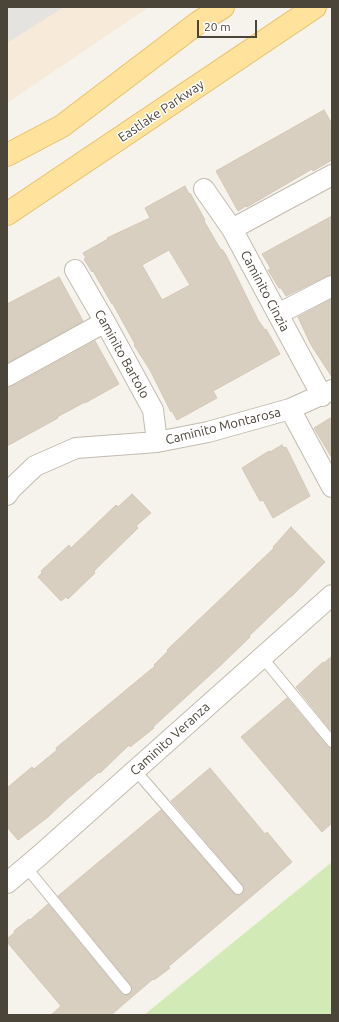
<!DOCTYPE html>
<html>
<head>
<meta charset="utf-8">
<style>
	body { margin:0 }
	#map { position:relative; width:339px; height:1022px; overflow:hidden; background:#f6f3ec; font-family:Ubuntu,sans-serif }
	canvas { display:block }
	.frame { position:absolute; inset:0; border:8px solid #4b4439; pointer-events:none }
	.scale { position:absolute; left:197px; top:20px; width:60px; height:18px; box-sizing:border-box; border:2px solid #4b4439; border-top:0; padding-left:5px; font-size:12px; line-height:14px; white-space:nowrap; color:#4b4439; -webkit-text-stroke:3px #fff; paint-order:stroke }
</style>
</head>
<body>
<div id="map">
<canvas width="339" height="1022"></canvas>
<div class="frame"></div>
<div class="scale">20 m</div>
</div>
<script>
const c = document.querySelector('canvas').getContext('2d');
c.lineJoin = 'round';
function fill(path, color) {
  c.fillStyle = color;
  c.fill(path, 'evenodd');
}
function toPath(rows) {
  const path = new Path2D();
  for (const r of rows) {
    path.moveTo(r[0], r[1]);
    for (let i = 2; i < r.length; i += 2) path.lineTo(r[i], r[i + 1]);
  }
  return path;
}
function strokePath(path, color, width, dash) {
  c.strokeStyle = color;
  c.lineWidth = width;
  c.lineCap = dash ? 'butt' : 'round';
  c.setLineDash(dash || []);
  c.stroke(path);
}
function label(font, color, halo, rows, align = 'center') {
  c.font = font + ' Ubuntu,sans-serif';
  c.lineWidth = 3;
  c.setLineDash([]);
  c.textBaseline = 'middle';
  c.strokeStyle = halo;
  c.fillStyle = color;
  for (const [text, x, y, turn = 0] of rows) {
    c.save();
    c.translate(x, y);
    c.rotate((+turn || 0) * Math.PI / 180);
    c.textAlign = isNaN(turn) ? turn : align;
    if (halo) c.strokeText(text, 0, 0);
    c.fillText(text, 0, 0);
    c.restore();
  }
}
fill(toPath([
	[7,7,149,7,7,103]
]), '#f7ead8');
fill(toPath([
	[332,862,332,1015,144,1015]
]), '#d2eab5');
fill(toPath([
	[7,7,64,7,7,43]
]), '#e5e3e0');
const building = toPath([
	[324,110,332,124,332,160,313,171,312,169,247,207,246,206,238,211,216,171,324,110],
	[185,186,189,194,190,193,205,220,204,221,221,250,222,249,226,255,258,320,265,330,266,329,280,354,213,391,217,398,177,420,172,411,171,412,150,370,134,345,135,344,113,304,112,304,93,271,92,272,84,259,86,258,83,253,108,239,107,238,150,218,145,208,185,186],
	[169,250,190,285,162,300,142,265,169,250],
	[332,216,332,275,327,276,286,296,281,288,279,288,268,270,271,269,262,254,332,216],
	[59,277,83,321,7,363,7,304,59,277],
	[332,299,332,377,311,345,298,317,332,299],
	[95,341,119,384,85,403,85,402,57,417,58,418,7,446,7,387,13,386,95,341],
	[332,417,332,458,314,428,332,417],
	[282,445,284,448,286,447,310,496,273,518,263,500,260,501,242,468,269,451,270,452,282,445],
	[132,494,151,513,136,526,138,528,94,571,95,573,68,599,66,597,61,601,38,577,42,573,41,571,69,545,71,548,116,505,118,507,132,494],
	[291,527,325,562,291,597,290,597,249,636,250,637,221,665,153,727,154,728,130,747,129,745,100,773,99,772,67,799,48,817,18,840,7,827,7,788,32,767,34,769,57,750,56,748,155,666,154,665,168,651,167,650,274,548,273,547,291,527],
	[332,656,332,732,296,687,323,662,324,663,332,656],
	[287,698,327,746,332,748,332,823,322,832,241,737,287,698],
	[210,768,265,834,267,832,292,862,168,967,170,968,154,980,153,979,111,1015,51,1015,61,1006,7,942,7,939,15,932,14,931,29,919,30,920,48,904,121,993,127,995,130,994,132,988,131,985,58,896,161,810,233,893,239,895,244,891,243,885,171,801,210,768]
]);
fill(building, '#d8cfc1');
strokePath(building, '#d3c7b4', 1);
const lane = toPath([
	[262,657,332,742],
	[135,770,238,889],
	[26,867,126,989]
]);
const street = toPath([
	[204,189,232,229,322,396],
	[232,229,332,175],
	[75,270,105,322,153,410,157,442],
	[278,314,332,286],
	[7,376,105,322],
	[290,409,332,487],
	[7,495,11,489,35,466,76,448,157,442,208,432,290,409,332,390],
	[7,883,39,856,332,595]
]);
const primary = toPath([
	[7,155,62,126,199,22,223,7],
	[7,214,315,7]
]);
strokePath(lane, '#c2bbae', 12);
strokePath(street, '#c2bbae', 22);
strokePath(primary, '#e6c16a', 24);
strokePath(lane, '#fff', 10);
strokePath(street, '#fff', 20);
strokePath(primary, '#ffe39c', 22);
label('13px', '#4b4439', '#fff', [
	["Eastlake Parkway",161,111,-34],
	["Caminito Cinzia",265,291,62],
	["Caminito Bartolo",122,354,61],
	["Caminito Montarosa",223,426,-14],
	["Caminito Veranza",170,739,-42]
]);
</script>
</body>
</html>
